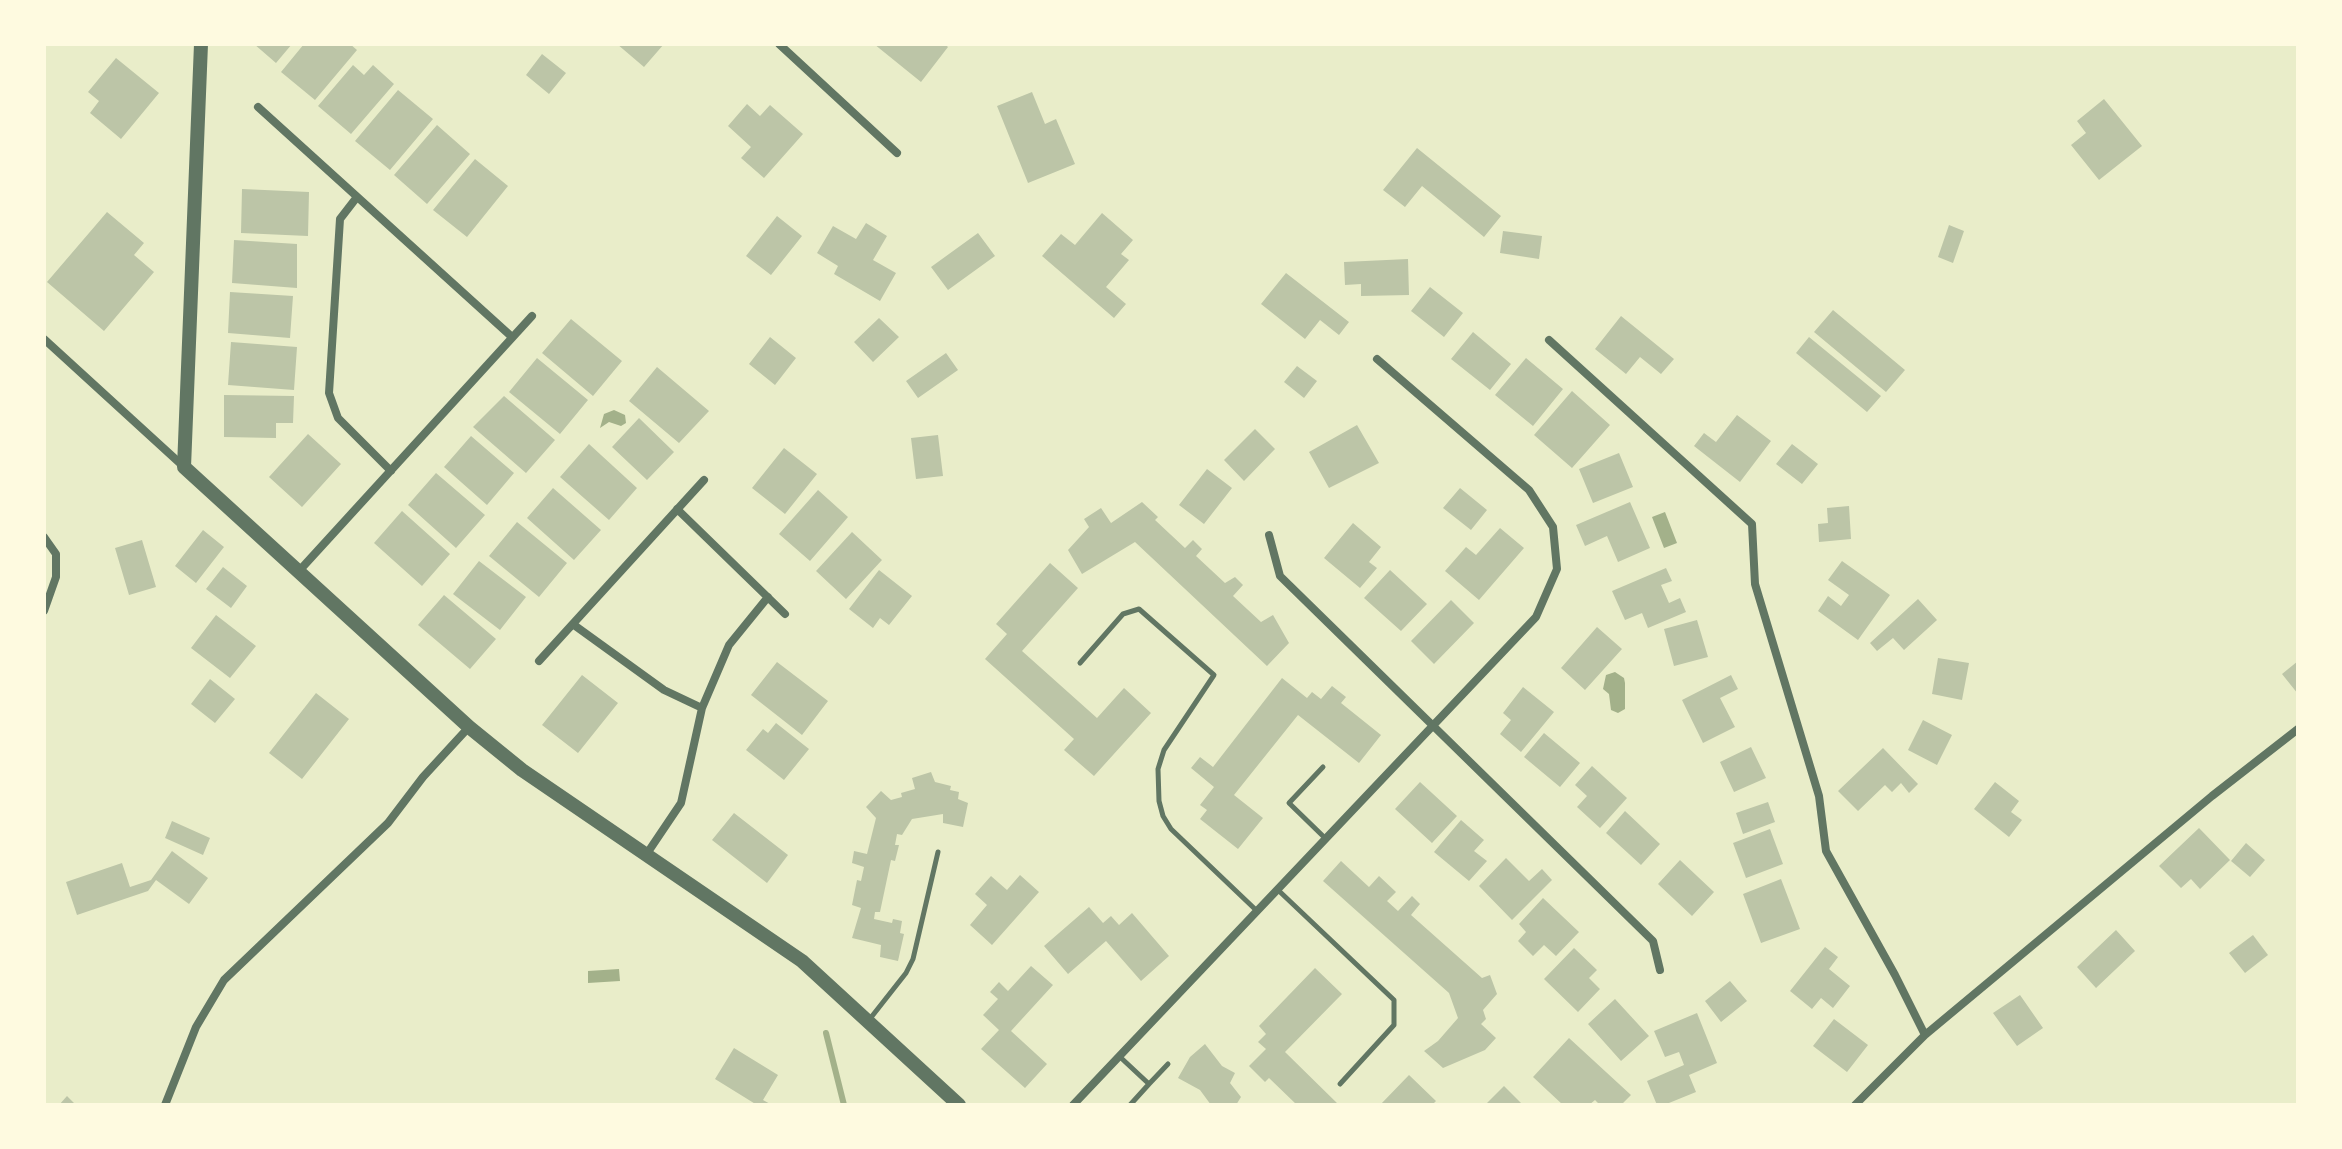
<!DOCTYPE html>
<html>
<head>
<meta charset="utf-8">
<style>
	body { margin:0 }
	#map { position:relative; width:2342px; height:1149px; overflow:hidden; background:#e9edc9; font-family:"Fira Sans Condensed",sans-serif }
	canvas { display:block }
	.frame { position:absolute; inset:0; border:46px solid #fefae0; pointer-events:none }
</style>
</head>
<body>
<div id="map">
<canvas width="2342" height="1149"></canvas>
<div class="frame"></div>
</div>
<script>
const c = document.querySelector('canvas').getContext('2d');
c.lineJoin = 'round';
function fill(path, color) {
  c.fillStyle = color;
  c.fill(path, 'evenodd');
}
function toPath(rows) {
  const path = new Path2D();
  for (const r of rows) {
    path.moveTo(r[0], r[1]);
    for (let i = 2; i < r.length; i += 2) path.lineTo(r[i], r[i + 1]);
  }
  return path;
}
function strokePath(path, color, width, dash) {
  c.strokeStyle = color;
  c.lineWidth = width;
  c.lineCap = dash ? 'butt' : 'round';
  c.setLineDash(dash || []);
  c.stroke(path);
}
fill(toPath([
	[614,410,625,415,626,423,621,426,609,422,600,428,604,414],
	[1665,512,1677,543,1664,548,1652,517],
	[1615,672,1624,678,1625,683,1625,709,1618,713,1611,710,1609,694,1603,689,1606,675],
	[619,969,620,981,588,983,588,971]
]), '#a3b18a');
strokePath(toPath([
	[826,1033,844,1105]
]), '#a3b18a', 6);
fill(toPath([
	[254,44,292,44,276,63],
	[304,44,350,44,357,50,315,100,281,72],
	[617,44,664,44,644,67],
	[874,44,945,44,948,47,921,82],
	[542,54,566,73,549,94,526,75],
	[116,58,159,93,121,139,90,113,99,101,88,92],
	[353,65,364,75,373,65,394,84,351,134,318,106],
	[398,90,433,119,390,170,355,141],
	[1032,92,1045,124,1056,119,1075,164,1028,183,997,106],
	[2104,99,2142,146,2099,180,2071,145,2086,133,2077,121],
	[747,104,760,116,770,105,803,134,764,178,741,158,751,147,728,126],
	[437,125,470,154,427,204,394,175],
	[1417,148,1501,216,1484,237,1422,186,1405,207,1383,190],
	[475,159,508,186,467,237,433,210],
	[242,189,309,192,308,236,241,233],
	[107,212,144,243,134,255,154,272,104,331,47,282],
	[1102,213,1133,240,1121,254,1129,260,1106,287,1126,304,1114,318,1042,256,1061,234,1075,245],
	[777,216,802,236,771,275,746,256],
	[866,223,887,236,873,260,896,273,880,301,834,274,838,266,817,253,833,226,856,239],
	[1949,225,1964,231,1953,263,1938,257],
	[1503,231,1542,236,1539,259,1500,253],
	[978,233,995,256,948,290,931,267],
	[234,240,297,244,297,288,232,283],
	[1408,259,1409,295,1361,296,1361,284,1345,285,1344,262],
	[1286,273,1349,322,1339,335,1320,320,1305,339,1261,304],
	[1430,287,1463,313,1444,337,1411,311],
	[230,292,293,296,290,338,228,333],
	[1833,310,1905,370,1886,392,1814,332],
	[1621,316,1674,359,1661,374,1640,357,1626,374,1595,349],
	[879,318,899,337,873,362,854,342],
	[571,319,622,361,593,396,542,353],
	[1473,332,1511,364,1490,390,1451,359],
	[770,337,796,358,775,385,749,364],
	[1809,337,1881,396,1867,412,1796,353],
	[231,342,297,347,294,390,228,385],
	[946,353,958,370,918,398,906,381],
	[537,358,588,400,560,434,509,392],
	[1526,358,1563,389,1533,426,1495,395],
	[1297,366,1317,381,1304,398,1284,382],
	[657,367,709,411,679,443,629,401],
	[1572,391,1610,425,1572,468,1534,435],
	[224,395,294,396,293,423,276,423,276,438,224,437],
	[504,396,555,440,526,473,473,427],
	[1737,415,1771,441,1740,482,1694,446,1704,433,1716,442],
	[639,418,674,452,647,480,612,447],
	[1357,425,1379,463,1329,488,1309,452],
	[1255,429,1275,449,1244,481,1224,460],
	[308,434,341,464,302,507,269,477],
	[938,435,943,476,916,479,911,438],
	[471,436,514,473,487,505,444,467],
	[589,444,637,488,609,520,560,477],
	[1792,444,1818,464,1802,484,1776,464],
	[784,448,817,474,785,514,752,488],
	[1619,453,1633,487,1593,503,1579,469],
	[1207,469,1232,488,1204,524,1179,505],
	[436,473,485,515,456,548,408,505],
	[553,488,601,530,574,560,527,518],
	[1460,488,1487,510,1471,530,1443,508],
	[818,490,848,517,810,561,779,534],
	[1142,502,1158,517,1155,520,1185,548,1193,540,1202,549,1196,556,1225,583,1235,577,1243,585,1233,596,1261,622,1273,615,1289,643,1267,666,1135,542,1082,574,1068,550,1089,527,1084,519,1101,508,1111,523],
	[1630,502,1650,548,1618,562,1607,536,1585,546,1576,525],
	[1849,506,1851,539,1819,542,1818,524,1828,523,1827,508],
	[402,511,450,554,422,586,374,543],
	[517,522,567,563,539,597,489,556],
	[1353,523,1381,547,1369,562,1377,568,1360,588,1324,558],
	[1500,528,1524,548,1479,600,1445,571,1466,547,1476,555],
	[203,530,224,547,196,583,175,566],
	[852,532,882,560,846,599,816,571],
	[142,540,156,587,129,595,115,548],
	[479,561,526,597,500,630,453,594],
	[1842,561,1890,595,1858,640,1818,611,1828,596,1841,606,1849,595,1828,580],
	[1050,563,1078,588,1022,651,1097,718,1124,688,1151,713,1094,776,1064,750,1074,739,985,659,1007,634,996,624],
	[223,567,247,586,231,608,206,589],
	[1666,568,1672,581,1661,585,1669,603,1680,598,1686,612,1648,628,1642,613,1625,620,1612,591],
	[879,570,912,596,889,625,880,618,873,628,849,609],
	[1390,570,1427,604,1401,631,1364,598],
	[444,595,496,639,470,669,418,625],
	[1918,599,1937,620,1904,650,1893,638,1877,651,1870,643],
	[1451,600,1474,623,1434,664,1411,641],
	[216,615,256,646,230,678,191,648],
	[1697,620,1708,657,1674,666,1664,629],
	[1597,627,1622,649,1585,690,1561,668],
	[1938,658,1969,663,1962,700,1932,694],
	[2298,661,2298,694,2282,674],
	[777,662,828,701,802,735,751,695],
	[582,675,618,703,578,753,542,725],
	[1731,675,1738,689,1720,698,1735,727,1703,743,1682,700],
	[1282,678,1307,698,1312,692,1321,699,1332,686,1346,697,1341,703,1381,735,1359,763,1298,715,1234,795,1263,818,1238,849,1200,819,1207,810,1200,805,1214,787,1191,768,1200,757,1213,767],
	[210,679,235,699,215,723,191,704],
	[1523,687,1554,712,1521,752,1500,734,1511,720,1503,713],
	[316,693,349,719,302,779,269,753],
	[1923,720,1952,735,1937,765,1908,750],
	[776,723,809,749,784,780,746,750,763,729,768,733],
	[1544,733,1580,763,1560,787,1524,757],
	[1751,747,1766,778,1734,792,1720,762],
	[1883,748,1918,784,1909,793,1901,783,1892,792,1885,785,1858,811,1838,791],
	[1592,766,1627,798,1600,828,1577,807,1587,796,1575,785],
	[931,772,935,782,951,786,950,790,959,792,958,799,968,803,963,827,943,823,943,814,912,819,902,835,897,834,895,845,899,845,895,861,891,860,880,912,875,912,874,919,892,923,893,919,902,921,900,933,904,934,898,961,880,957,881,945,852,938,861,908,852,905,857,880,861,881,864,867,852,863,854,851,867,854,876,818,866,807,881,791,891,800,902,797,901,793,915,789,912,778],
	[1420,782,1457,816,1432,843,1395,809],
	[1995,782,2019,801,2011,812,2022,820,2009,837,1974,809],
	[1768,802,1775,822,1743,834,1736,813],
	[1625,811,1660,844,1641,865,1606,833],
	[734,813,788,855,767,883,712,840],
	[1461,820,1484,840,1474,851,1487,861,1469,881,1434,852],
	[172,821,210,838,203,855,165,838],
	[2199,828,2230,860,2200,889,2191,879,2181,888,2159,866],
	[1770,829,1783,864,1746,878,1733,843],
	[2246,843,2265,860,2250,877,2231,861],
	[172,851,208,878,189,904,156,880,148,891,77,915,66,882,122,863,130,887,151,880],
	[1506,858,1529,881,1542,869,1552,880,1512,920,1479,886],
	[1680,860,1714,892,1692,916,1658,884],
	[1341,861,1369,887,1379,876,1396,892,1387,901,1398,911,1412,896,1420,904,1411,915,1482,978,1490,975,1497,994,1483,1010,1486,1019,1481,1024,1496,1038,1485,1050,1443,1068,1424,1051,1438,1041,1458,1018,1449,993,1323,881],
	[1020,875,1039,892,992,945,970,925,987,905,975,894,991,876,1007,890],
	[1781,879,1800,929,1761,943,1743,894],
	[1543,898,1579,932,1556,956,1544,945,1533,956,1518,941,1526,932,1519,924],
	[1089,907,1103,923,1111,916,1119,925,1132,913,1169,956,1141,981,1106,941,1068,974,1044,946],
	[2116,930,2135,951,2096,988,2077,967],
	[2253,935,2268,955,2245,973,2229,953],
	[1825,947,1838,957,1829,969,1850,986,1833,1008,1821,998,1812,1009,1790,991],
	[1574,948,1597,970,1589,978,1600,989,1578,1012,1544,979],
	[1031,966,1053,985,1011,1031,1047,1064,1025,1088,981,1049,999,1030,983,1015,998,999,990,992,999,982,1008,991],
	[1315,968,1342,994,1285,1052,1339,1105,1297,1105,1269,1078,1265,1082,1249,1066,1266,1049,1258,1042,1266,1034,1259,1026],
	[1730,981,1747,1001,1721,1022,1705,1001],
	[2020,995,2043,1028,2017,1046,1993,1013],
	[1615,999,1649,1036,1621,1061,1588,1024],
	[1697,1013,1717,1063,1689,1075,1696,1092,1664,1105,1657,1105,1647,1081,1684,1065,1679,1052,1665,1057,1654,1031],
	[1834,1019,1868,1045,1847,1072,1813,1046],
	[1569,1038,1631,1095,1621,1105,1600,1105,1595,1100,1589,1105,1563,1105,1533,1077],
	[1205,1044,1222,1066,1235,1073,1230,1083,1241,1097,1236,1105,1211,1105,1200,1090,1178,1078,1190,1057],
	[734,1048,778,1075,763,1100,772,1105,757,1105,715,1079],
	[1409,1075,1436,1101,1432,1105,1380,1105],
	[1504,1086,1523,1105,1485,1105],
	[67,1096,76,1105,59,1105]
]), '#bcc5a7');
strokePath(toPath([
	[1080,663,1123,614,1139,609,1214,675,1164,750,1158,769,1159,801,1163,816,1171,829,1257,911],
	[1323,767,1289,803,1325,838],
	[1278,890,1394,1000,1394,1025,1340,1084],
	[869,1020,906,973,913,959,938,852],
	[1119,1056,1149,1084,1130,1105],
	[1149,1084,1168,1064]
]), '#617663', 5);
strokePath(toPath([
	[779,44,897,153],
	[258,107,512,337],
	[357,197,340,219,329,393,338,418,391,471],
	[44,339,183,466],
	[1549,340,1752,524,1755,584,1819,796,1826,851,1895,975,1925,1035],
	[677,509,785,614],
	[1269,535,1280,576,1653,941,1660,970],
	[44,537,56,554,56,577,44,611],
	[299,571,532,316],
	[574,625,664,690,702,708],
	[539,661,704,480],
	[646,855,681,803,702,708,729,645,768,597],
	[165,1105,196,1027,224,980,388,823,423,777,469,727],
	[1073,1105,1536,617,1557,569,1553,527,1529,490,1377,359],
	[1855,1105,1925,1035,2212,796,2298,729]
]), '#617663', 8);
strokePath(toPath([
	[201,44,184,467,469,727,522,770,802,961,959,1105]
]), '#617663', 14);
</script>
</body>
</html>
